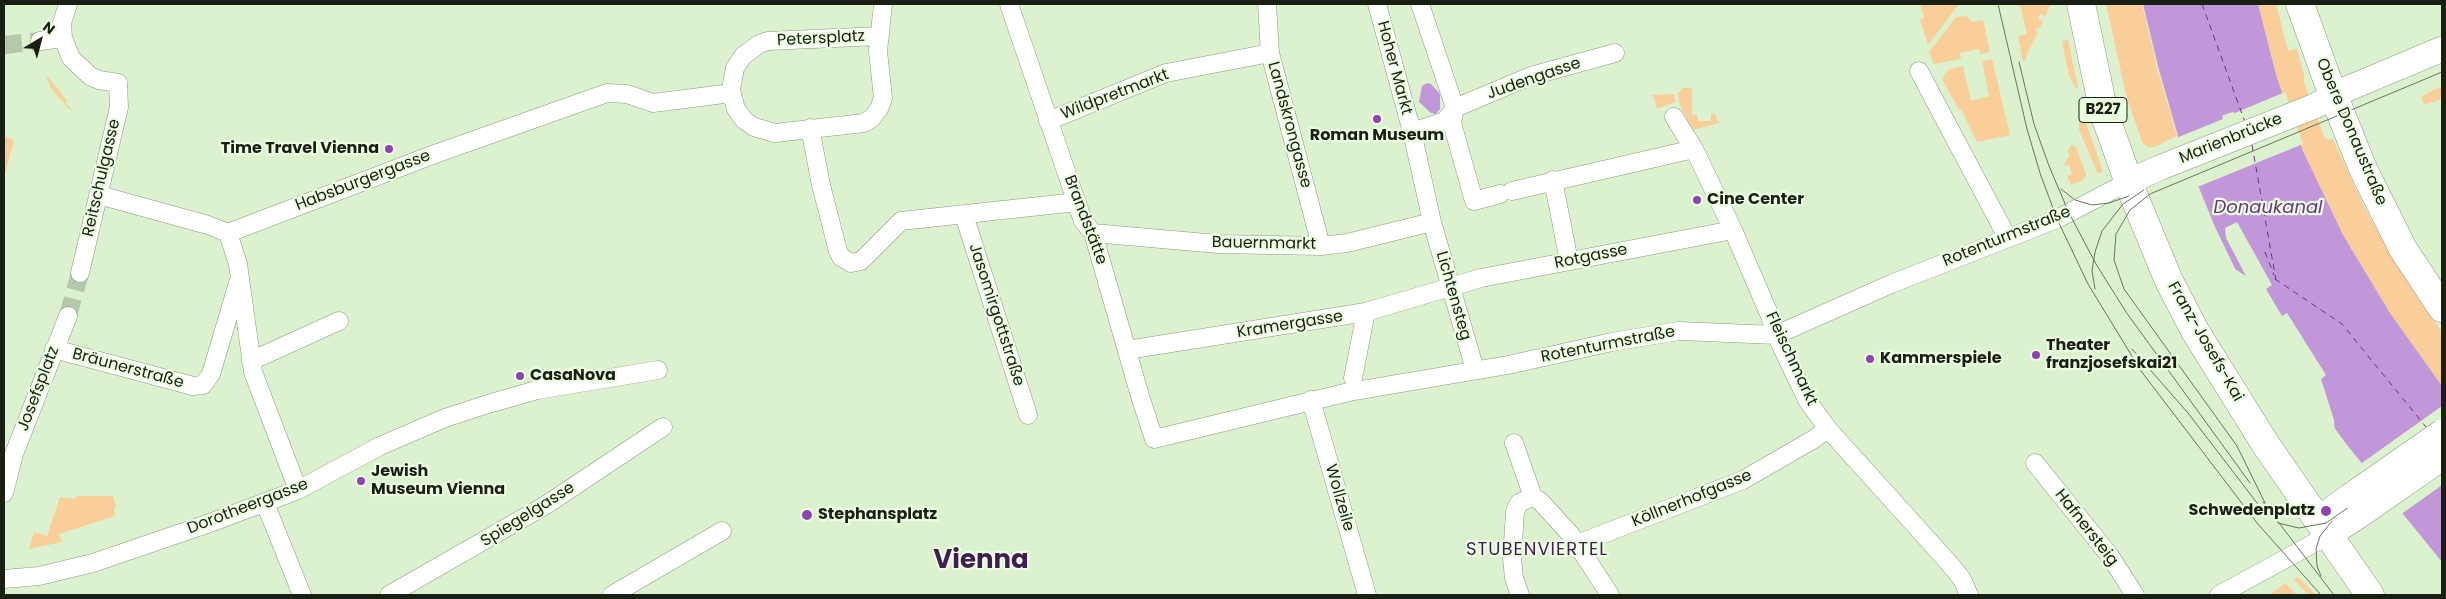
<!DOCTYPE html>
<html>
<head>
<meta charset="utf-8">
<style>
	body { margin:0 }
	#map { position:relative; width:2446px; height:599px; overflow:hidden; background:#dcf2ce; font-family:Poppins,sans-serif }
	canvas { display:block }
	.frame { position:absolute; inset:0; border:5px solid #192013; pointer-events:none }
	.north { position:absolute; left:15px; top:15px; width:50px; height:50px; -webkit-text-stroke:4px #ecfee1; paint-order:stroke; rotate:37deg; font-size:14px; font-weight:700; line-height:20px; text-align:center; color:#192013 }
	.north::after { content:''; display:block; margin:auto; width:18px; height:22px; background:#192013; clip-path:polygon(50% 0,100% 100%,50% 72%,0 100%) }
</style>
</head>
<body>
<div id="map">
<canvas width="2446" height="599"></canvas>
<div class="frame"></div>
<div class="north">N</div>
</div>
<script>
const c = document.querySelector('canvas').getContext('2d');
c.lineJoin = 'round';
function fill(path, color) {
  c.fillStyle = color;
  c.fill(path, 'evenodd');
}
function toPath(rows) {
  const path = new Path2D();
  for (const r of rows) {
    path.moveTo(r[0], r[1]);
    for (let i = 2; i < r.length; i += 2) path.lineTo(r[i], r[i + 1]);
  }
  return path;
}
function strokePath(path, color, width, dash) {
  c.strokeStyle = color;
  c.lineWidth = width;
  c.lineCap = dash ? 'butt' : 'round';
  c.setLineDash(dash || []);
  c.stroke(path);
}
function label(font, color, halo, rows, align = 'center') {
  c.font = font + ' Poppins,sans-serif';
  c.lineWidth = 4.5;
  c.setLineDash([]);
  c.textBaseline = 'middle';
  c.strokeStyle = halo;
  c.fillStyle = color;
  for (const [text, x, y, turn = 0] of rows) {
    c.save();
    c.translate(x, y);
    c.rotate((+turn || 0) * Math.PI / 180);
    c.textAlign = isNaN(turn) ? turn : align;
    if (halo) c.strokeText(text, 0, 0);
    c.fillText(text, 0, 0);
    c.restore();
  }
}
fill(toPath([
	[1920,4,1959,4,1928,45,1920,19,1924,17],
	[2020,4,2050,4,2046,16,2040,14,2038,19,2043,22,2040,28,2038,27,2035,31,2038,32,2027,54,2026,60,2023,61,2018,36,2027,34],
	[2106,4,2142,4,2158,71,2177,136,2154,147,2148,147,2142,142,2126,95],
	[2258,4,2276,4,2288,51,2297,49,2304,75,2304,82,2324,137,2328,140,2333,139,2366,211,2408,281,2442,332,2442,386,2390,313,2343,235,2303,151,2277,78],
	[1966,16,1973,22,1983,20,1990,52,1980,54,1979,49,1960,53,1961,59,1934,64,1929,52,1956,17],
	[2068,40,2078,87,2076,89,2069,76,2062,41],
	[1992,59,2010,135,1977,142,1961,109,1959,110,1942,79,1949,69,1963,66,1971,101,1989,96,1982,61],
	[48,77,66,99,66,104,71,108,70,110,49,86,50,85,46,78],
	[2442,86,2442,99,2424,105,2421,98,2425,94],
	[1682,88,1692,88,1692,115,1697,115,1698,121,1711,121,1711,114,1715,114,1718,121,1722,122,1693,130,1680,106,1678,94],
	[1674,94,1675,102,1657,109,1653,95],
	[2082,112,2103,171,2098,174,2079,130,2079,114],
	[4,136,14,140,4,178],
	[2072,144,2076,147,2086,175,2083,180,2071,185,2067,176,2072,174,2069,165,2064,166,2070,154,2067,152],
	[78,496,113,496,116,507,114,508,115,516,59,534,62,542,29,549,34,532,47,536,60,497,74,499],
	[2298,577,2316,595,2309,595,2294,580],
	[2285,583,2297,595,2270,595]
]), '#f9ce99');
fill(toPath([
	[2143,4,2258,4,2277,78,2303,151,2343,235,2390,313,2442,386,2442,562,2347,445,2312,397,2243,285,2215,227,2178,136,2159,70],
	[1427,83,1431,84,1440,94,1440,109,1436,114,1431,113,1419,102,1422,86]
]), '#c297da');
fill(toPath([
	[2285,92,2303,144,2195,188,2176,138,2223,119,2222,116,2226,114,2233,112,2235,113],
	[2237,222,2272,285,2266,289,2282,316,2287,313,2326,375,2321,379,2334,420,2335,433,2278,350,2230,266,2246,276,2226,238,2225,228],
	[2442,406,2442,485,2400,515,2359,465]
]), '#dcf2ce');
strokePath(toPath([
	[2202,4,2245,122],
	[2252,145,2276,280],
	[2265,252,2274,275],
	[2275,279,2342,324,2426,427]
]), '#683382', 1, [6, 5]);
strokePath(toPath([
	[4,45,40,41],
	[68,316,80,273]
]), '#b5c8a9', 18, [18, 9]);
const street = toPath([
	[68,4,62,23,63,38,71,58,90,76,99,80,118,83,119,107,80,273],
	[1009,4,1083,221,1093,233,1140,396,1154,439,1349,392,1508,365,1612,342,1679,331,1776,335,1891,284,2057,219,2128,182],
	[1267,4,1270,53,1321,246],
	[1377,4,1412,132,1432,222,1475,370],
	[1420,4,1455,108,1452,123,1474,201,1500,194],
	[880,36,768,41,759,44,743,56,735,68,731,90,736,109,744,120,754,127,775,133,864,123,872,118,879,109,883,98,878,51,883,4],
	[40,41,63,38],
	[1919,71,2007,237],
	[1674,117,1694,149,1733,230,1770,316,1776,335,1807,400,1828,429,1948,562,1962,579,1969,595],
	[1048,121,1166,73,1270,53],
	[810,128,821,185,838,251,841,257,851,263,861,261,901,221,1077,202],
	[1412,132,1445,121,1455,108,1531,76,1615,53],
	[1553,180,1569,261],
	[1512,191,1694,149],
	[99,195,208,225,228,233,435,154,607,93,627,94,653,103,724,94,731,96],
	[964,215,1028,415],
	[228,233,238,264,253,372,298,490],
	[1093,233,1218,244,1321,246,1347,243,1432,222],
	[54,349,193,386,203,385,211,374,238,283],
	[1127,350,1366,312,1481,278,1733,230],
	[251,361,339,321],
	[1353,378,1366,312],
	[1311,400,1367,595],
	[1514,443,1533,497,1540,501,1571,535,1610,595],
	[2035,463,2110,556,2135,595],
	[4,493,14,454,68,316],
	[265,503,302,595],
	[1577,544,1743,480,1814,439,1828,429],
	[4,579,39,576,93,563,207,524,298,490,380,446,445,418,488,404,537,390,658,370],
	[389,595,546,505,663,427],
	[612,595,722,531],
	[1520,595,1514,578,1512,558,1515,512,1519,503,1533,497],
	[2219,595,2329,535]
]);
const secondary = toPath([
	[2128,182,2159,168,2315,106,2347,89,2442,49],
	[2318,519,2350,496],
	[2329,535,2363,513]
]);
const primary = toPath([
	[2081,4,2104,113,2133,194,2169,281,2195,331,2266,445,2370,595],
	[2300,4,2327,79,2363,169,2403,249,2442,308]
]);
strokePath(street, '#869a79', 19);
strokePath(secondary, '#869a79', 26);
strokePath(primary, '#869a79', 29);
strokePath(street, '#fff', 18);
strokePath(secondary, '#fff', 25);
strokePath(primary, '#fff', 28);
strokePath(toPath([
	[1998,4,2027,129,2040,173,2057,219,2088,284,2141,371,2257,523,2321,595],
	[2019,62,2034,124,2049,166,2069,213,2096,264,2126,312,2250,483],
	[2061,189,2075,200,2092,205,2109,203,2129,196],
	[2095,289,2092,271,2095,252,2102,231,2123,204,2144,190],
	[2132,349,2188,413,2264,512],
	[2263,502,2334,595],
	[2267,507,2237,446,2124,289,2114,260,2116,234,2130,210,2150,194,2442,72],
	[2278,523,2299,528,2326,523,2442,442],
	[2321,576,2317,566,2316,549,2320,536,2332,521]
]), '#67745e', 1);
const secondaryBridge = toPath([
	[2350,496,2442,432],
	[2363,513,2442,458]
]);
strokePath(secondaryBridge, '#869a79', 26, []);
strokePath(secondaryBridge, '#fff', 25);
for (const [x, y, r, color] of [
	[1377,119,5,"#8f42b4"],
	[389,149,5,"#8f42b4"],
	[1697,200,5,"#8f42b4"],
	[2036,355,5,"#8f42b4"],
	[1870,359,5,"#8f42b4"],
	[520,376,5,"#8f42b4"],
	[361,481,5,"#8f42b4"],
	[2326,511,6,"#8f42b4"],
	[807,515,6,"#8f42b4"]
]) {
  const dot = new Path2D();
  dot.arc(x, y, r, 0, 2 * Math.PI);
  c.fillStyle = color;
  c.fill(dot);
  strokePath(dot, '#ecfee1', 2);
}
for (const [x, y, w] of [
	[2103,110,48]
]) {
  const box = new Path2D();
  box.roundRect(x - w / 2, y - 12.5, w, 25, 4);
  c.fillStyle = '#ecfee1';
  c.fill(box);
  strokePath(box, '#192013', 1);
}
label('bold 15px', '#192013', null, [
	["B227",2103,110]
]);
label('16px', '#192013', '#ecfee1', [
	["Petersplatz",821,39,-3],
	["Hoher Markt",1394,68,75],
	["Judengasse",1534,79,-19],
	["Wildpretmarkt",1115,95,-21],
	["Landskrongasse",1289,125,75],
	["Obere Donaustraße",2351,132,67],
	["Marienbrücke",2231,139,-22],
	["Reitschulgasse",102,178,-77],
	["Habsburgergasse",363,181,-21],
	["Brandstätte",1085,220,69],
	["Rotenturmstraße",2007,237,-22],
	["Bauernmarkt",1264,244,1],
	["Rotgasse",1591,257,-11],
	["Lichtensteg",1453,296,74],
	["Jasomirgottstraße",996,315,72],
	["Kramergasse",1290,325,-9],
	["Franz-Josefs-Kai",2205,342,60],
	["Rotenturmstraße",1608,345,-11],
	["Fleischmarkt",1791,359,65],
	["Bräunerstraße",128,369,15],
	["Josefsplatz",39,389,-69],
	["Wollzeile",1339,498,74],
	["Köllnerhofgasse",1692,499,-22],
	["Dorotheergasse",248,507,-21],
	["Spiegelgasse",528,515,-32],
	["Hafnersteig",2086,528,52]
]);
label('bold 16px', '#192013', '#ecfee1', [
	["Roman Museum",1377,136,"center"],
	["Time Travel Vienna",379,149,"right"],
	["Cine Center",1707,200],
	["Theater",2046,346],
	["franzjosefskai21",2046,364],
	["Kammerspiele",1880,359],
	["CasaNova",530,376],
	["Jewish",371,472],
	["Museum Vienna",371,490],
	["Schwedenplatz",2315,511,"right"],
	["Stephansplatz",818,515]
], 'left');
label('italic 18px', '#683382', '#ecfee1', [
	["Donaukanal",2268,208]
]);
c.letterSpacing = '1px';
label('18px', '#421d54', '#ecfee1', [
	["STUBENVIERTEL",1537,550]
]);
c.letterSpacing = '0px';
label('bold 26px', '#421d54', '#ecfee1', [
	["Vienna",981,561]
]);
</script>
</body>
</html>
